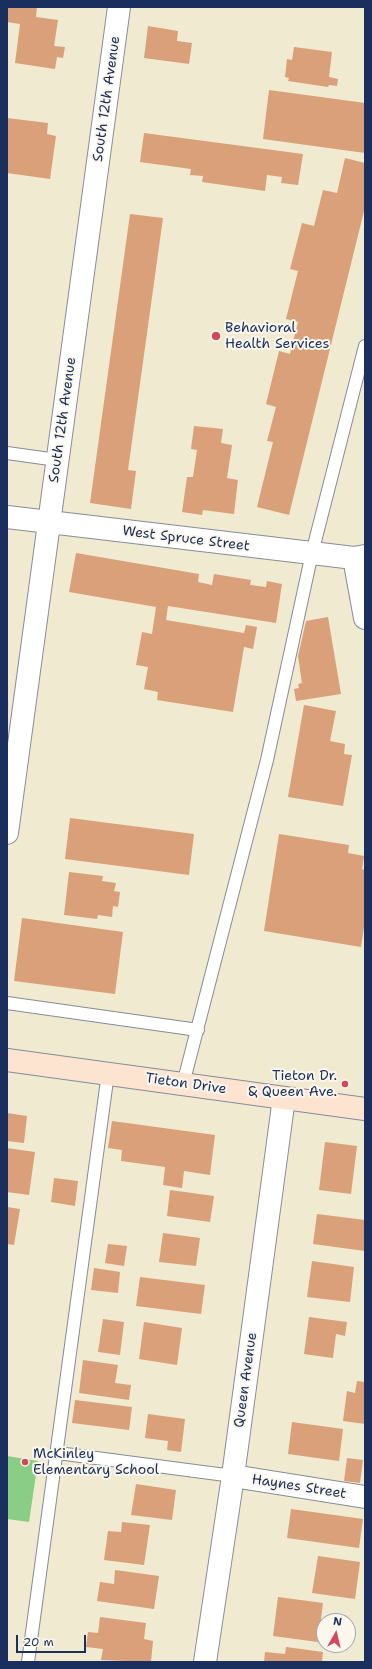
<!DOCTYPE html>
<html>
<head>
<meta charset="utf-8">
<style>
	body { margin:0 }
	#map { position:relative; width:372px; height:1669px; overflow:hidden; background:#f0ead1; font-family:"Shantell Sans",sans-serif }
	canvas { display:block }
	.frame { position:absolute; inset:0; border:8px solid #1b2f5e; pointer-events:none }
	.north { position:absolute; left:316px; top:1613px; width:40px; height:40px; box-sizing:border-box; background:#fbf7ec; border:1px solid #a1a7b3; border-radius:50%; rotate:8deg; font-size:11px; font-weight:700; line-height:16px; text-align:center; color:#1b2f5e }
	.north::after { content:''; display:block; margin:auto; width:14px; height:18px; background:#d1495b; clip-path:polygon(50% 0,100% 100%,50% 72%,0 100%) }
	.scale { position:absolute; left:16px; top:1635px; width:70px; height:18px; box-sizing:border-box; border:2px solid #1b2f5e; border-top:0; padding-left:5px; font-size:12px; line-height:14px; white-space:nowrap; color:#1b2f5e; -webkit-text-stroke:3px #fbf7ec; paint-order:stroke }
</style>
</head>
<body>
<div id="map">
<canvas width="372" height="1669"></canvas>
<div class="frame"></div>
<div class="north">N</div>
<div class="scale">20 m</div>
</div>
<script>
const c = document.querySelector('canvas').getContext('2d');
c.lineJoin = 'round';
function fill(path, color) {
  c.fillStyle = color;
  c.fill(path, 'evenodd');
}
function toPath(rows) {
  const path = new Path2D();
  for (const r of rows) {
    path.moveTo(r[0], r[1]);
    for (let i = 2; i < r.length; i += 2) path.lineTo(r[i], r[i + 1]);
  }
  return path;
}
function strokePath(path, color, width, dash) {
  c.strokeStyle = color;
  c.lineWidth = width;
  c.lineCap = dash ? 'butt' : 'round';
  c.setLineDash(dash || []);
  c.stroke(path);
}
function label(font, color, halo, rows, align = 'center') {
  c.font = font + ' "Shantell Sans",sans-serif';
  c.lineWidth = 4;
  c.setLineDash([]);
  c.textBaseline = 'middle';
  c.strokeStyle = halo;
  c.fillStyle = color;
  for (const [text, x, y, turn = 0] of rows) {
    c.save();
    c.translate(x, y);
    c.rotate((+turn || 0) * Math.PI / 180);
    c.textAlign = isNaN(turn) ? turn : align;
    if (halo) c.strokeText(text, 0, 0);
    c.fillText(text, 0, 0);
    c.restore();
  }
}
fill(toPath([
	[7,1456,38,1461,29,1522,7,1519]
]), '#8acd85');
fill(toPath([
	[7,7,37,7,36,17,58,20,54,46,65,47,63,58,57,57,55,69,15,63,20,24,7,22],
	[148,26,178,31,177,41,192,43,189,64,144,58],
	[294,47,332,52,329,77,338,79,337,86,329,85,328,87,288,81,289,78,285,77,287,59,292,60],
	[269,90,365,103,365,153,263,139],
	[7,118,48,123,47,134,56,136,50,179,7,173],
	[144,133,303,154,298,185,281,183,282,177,267,175,265,191,202,182,203,176,190,175,191,169,140,162],
	[345,158,365,163,365,207,289,515,257,507,273,442,267,441,276,407,266,404,279,351,290,354,298,322,286,319,298,271,290,269,302,223,314,226,323,190,337,193],
	[130,214,163,218,128,470,136,471,131,509,90,503],
	[194,426,223,429,221,443,232,445,227,478,238,480,234,514,203,510,202,515,182,512,187,477,193,477,197,450,191,449],
	[76,553,199,574,198,582,212,585,214,574,251,580,250,585,266,587,267,581,282,584,276,623,168,606,166,620,244,633,246,625,257,627,253,649,244,647,233,712,157,700,158,692,144,689,148,667,136,665,142,632,152,634,156,607,69,592],
	[328,617,341,694,296,701,294,689,299,688,298,684,302,683,298,656,306,621],
	[304,705,336,711,330,741,345,744,344,754,352,755,343,806,288,797],
	[70,818,194,834,189,875,65,859],
	[279,834,349,845,348,853,364,856,362,869,365,870,365,921,361,947,264,931],
	[69,872,103,876,102,881,116,883,114,891,120,892,118,907,113,906,112,917,98,915,97,919,64,915],
	[22,918,123,932,115,994,14,981],
	[7,1113,27,1116,24,1143,7,1141],
	[112,1121,215,1135,210,1175,184,1171,182,1188,163,1185,165,1167,121,1161,122,1150,108,1148],
	[325,1142,357,1146,351,1194,319,1190],
	[7,1148,35,1152,29,1195,7,1192],
	[54,1178,78,1181,75,1206,51,1202],
	[170,1190,214,1196,210,1222,167,1216],
	[7,1207,20,1209,14,1245,7,1244],
	[317,1214,365,1220,365,1251,313,1244],
	[163,1233,200,1238,196,1266,159,1262],
	[108,1244,127,1246,124,1266,105,1263],
	[312,1261,354,1267,350,1302,307,1297],
	[94,1268,120,1272,118,1293,91,1290],
	[140,1277,205,1285,201,1314,136,1306],
	[309,1317,347,1322,345,1336,336,1334,333,1358,304,1354],
	[103,1319,124,1322,120,1355,98,1352],
	[144,1322,182,1328,177,1365,139,1359],
	[83,1360,118,1365,115,1383,131,1385,129,1400,79,1393],
	[357,1381,365,1382,365,1424,343,1421,347,1391,355,1393],
	[75,1400,132,1407,129,1430,72,1423],
	[148,1414,185,1419,181,1452,167,1450,168,1441,145,1438],
	[292,1422,343,1429,339,1461,288,1454],
	[347,1458,363,1460,360,1483,344,1481],
	[136,1484,176,1490,172,1520,131,1515],
	[291,1509,363,1519,359,1548,287,1538],
	[122,1522,150,1525,144,1565,104,1560,108,1531,121,1532],
	[318,1556,360,1562,355,1599,312,1593],
	[115,1570,159,1576,154,1609,97,1601,100,1582,114,1584],
	[278,1597,323,1603,318,1642,273,1636],
	[100,1617,146,1623,144,1639,153,1641,151,1662,101,1660,103,1649,86,1647,88,1632,98,1633],
	[286,1647,323,1652,322,1662,264,1662,265,1652,285,1654]
]), '#d9a079');
const lane = toPath([
	[7,453,57,460],
	[7,1003,198,1030],
	[183,1084,267,760,312,553,365,346],
	[58,1453,233,1476],
	[28,1662,108,1073]
]);
const street = toPath([
	[7,517,354,558,365,556],
	[354,558,365,618],
	[7,833,119,7],
	[233,1476,365,1497],
	[205,1662,233,1476,284,1098]
]);
const secondary = toPath([
	[7,1060,365,1109]
]);
strokePath(lane, '#868c98', 14);
strokePath(street, '#868c98', 24);
strokePath(secondary, '#868c98', 24);
strokePath(lane, '#fff', 12);
strokePath(street, '#fff', 22);
strokePath(secondary, '#fde4d1', 22);
for (const [x, y, r, color] of [
	[216,336,5,"#d1495b"],
	[345,1084,4,"#d1495b"],
	[25,1462,4,"#d1495b"]
]) {
  const dot = new Path2D();
  dot.arc(x, y, r, 0, 2 * Math.PI);
  c.fillStyle = color;
  c.fill(dot);
  strokePath(dot, '#fbf7ec', 1.5);
}
label('14px', '#1b2f5e', '#fbf7ec', [
	["South 12th Avenue",107,99,-82],
	["South 12th Avenue",63,420,-82],
	["West Spruce Street",186,539,7],
	["Tieton Drive",186,1084,8],
	["Queen Avenue",246,1380,-82],
	["Haynes Street",299,1487,9]
]);
label('14px', '#1b2f5e', '#fbf7ec', [
	["Behavioral",225,328],
	["Health Services",225,344],
	["Tieton Dr.",337,1076,"right"],
	["& Queen Ave.",337,1092,"right"],
	["McKinley",33,1454],
	["Elementary School",33,1470]
], 'left');
</script>
</body>
</html>
